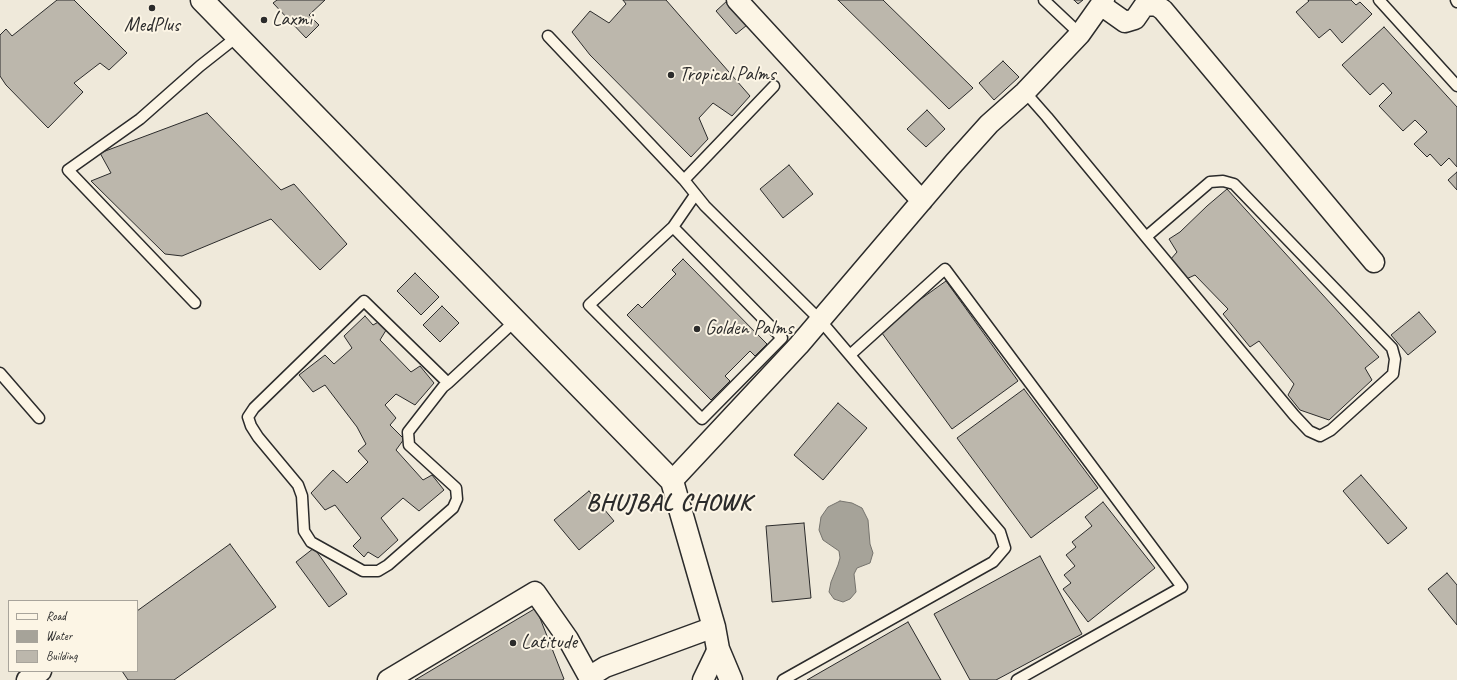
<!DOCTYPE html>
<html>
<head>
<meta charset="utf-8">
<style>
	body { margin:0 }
	#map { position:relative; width:1457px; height:680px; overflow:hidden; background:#efe9da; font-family:Caveat,sans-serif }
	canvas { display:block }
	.legend { position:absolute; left:8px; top:600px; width:130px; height:72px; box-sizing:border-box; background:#fcf5e5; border:1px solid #a8a49b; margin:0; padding:5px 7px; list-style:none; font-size:12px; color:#2b2b2b }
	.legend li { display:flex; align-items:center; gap:8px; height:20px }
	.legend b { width:20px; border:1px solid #a8a49b }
</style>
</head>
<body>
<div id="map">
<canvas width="1457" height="680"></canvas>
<ul class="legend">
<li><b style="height:5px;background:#fcf5e5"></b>Road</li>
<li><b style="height:11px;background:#a6a399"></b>Water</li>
<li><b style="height:11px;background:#bcb7ac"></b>Building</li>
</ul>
</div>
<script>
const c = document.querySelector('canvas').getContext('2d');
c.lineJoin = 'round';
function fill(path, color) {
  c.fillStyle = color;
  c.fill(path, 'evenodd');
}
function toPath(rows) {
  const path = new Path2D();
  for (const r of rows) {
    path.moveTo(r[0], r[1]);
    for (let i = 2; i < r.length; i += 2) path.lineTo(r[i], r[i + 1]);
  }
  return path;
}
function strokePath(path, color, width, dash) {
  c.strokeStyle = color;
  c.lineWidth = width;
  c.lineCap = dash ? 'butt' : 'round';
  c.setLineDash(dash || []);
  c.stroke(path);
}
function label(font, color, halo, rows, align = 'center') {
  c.font = font + ' Caveat,sans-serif';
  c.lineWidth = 4;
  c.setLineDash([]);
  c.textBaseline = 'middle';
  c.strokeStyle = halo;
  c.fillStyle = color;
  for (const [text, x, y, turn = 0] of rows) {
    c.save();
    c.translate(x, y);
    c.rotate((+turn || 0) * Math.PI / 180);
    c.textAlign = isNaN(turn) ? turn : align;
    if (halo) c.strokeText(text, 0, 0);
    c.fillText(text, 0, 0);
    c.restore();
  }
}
const water = toPath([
	[840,501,852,503,862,508,868,520,870,544,873,553,870,563,857,568,854,574,856,592,850,599,843,602,834,599,829,592,831,582,838,565,840,558,839,551,823,540,819,530,821,517,828,507,840,501]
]);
fill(water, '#a6a399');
strokePath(water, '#75736d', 1);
const building = toPath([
	[57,0,74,0,127,53,109,70,100,63,74,83,83,92,48,128,6,85,0,76,0,35,6,29,12,36,57,0],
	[277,0,325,0,309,15,319,25,306,38,273,3,277,0],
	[623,0,666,0,750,96,732,116,713,103,699,118,708,139,691,157,590,55,572,32,590,11,609,23,626,4,623,0],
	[728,0,752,21,736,34,716,11,728,0],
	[838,0,883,0,973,88,949,109,838,0],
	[1074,0,1083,0,1078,4,1074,0],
	[1308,0,1351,0,1356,5,1360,2,1372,14,1342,43,1330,29,1319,38,1296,12,1309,1,1308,0],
	[1384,27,1457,107,1457,167,1449,158,1441,166,1430,154,1427,157,1414,144,1427,132,1415,120,1403,131,1379,106,1392,93,1383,83,1370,95,1342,65,1384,27],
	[1003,61,1019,77,994,100,979,83,1003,61],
	[927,110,945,129,926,147,907,129,927,110],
	[207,113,281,190,294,184,347,244,320,270,271,219,182,256,165,254,91,181,111,173,100,153,207,113],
	[789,165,813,194,783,218,760,189,789,165],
	[1457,172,1457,190,1448,180,1457,172],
	[1227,189,1379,357,1365,368,1372,380,1329,420,1300,410,1288,395,1294,384,1259,341,1250,347,1223,314,1228,309,1195,275,1184,280,1170,260,1177,252,1169,239,1180,232,1207,206,1227,189],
	[683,259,767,344,755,356,750,351,725,376,730,381,711,400,627,315,638,304,642,308,676,274,672,270,683,259],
	[415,273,439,297,421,315,397,291,415,273],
	[946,281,1018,381,952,429,879,329,946,281],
	[442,306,459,323,440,342,423,325,442,306],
	[1419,312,1436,332,1408,355,1391,335,1419,312],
	[365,316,373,325,382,320,388,327,380,340,411,372,420,366,434,383,415,405,396,394,385,405,396,418,390,425,404,439,396,450,423,480,432,475,444,490,419,511,403,498,381,518,398,540,378,558,368,552,364,557,353,546,361,538,335,505,325,510,311,493,333,470,347,483,368,462,358,451,366,444,357,427,325,385,313,392,299,375,325,355,334,364,352,348,344,336,365,316],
	[1024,389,1098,488,1031,538,957,438,1024,389],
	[838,403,867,428,823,480,794,455,838,403],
	[1361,475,1407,528,1388,544,1343,491,1361,475],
	[589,491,614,521,579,550,554,520,589,491],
	[1103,502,1155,568,1088,622,1063,589,1071,583,1064,575,1075,566,1066,555,1076,547,1072,542,1092,526,1085,517,1103,502],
	[804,523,811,598,772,602,766,526,804,523],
	[230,544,276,607,174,680,128,680,122,671,137,671,137,611,230,544],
	[314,548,347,594,329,607,296,562,314,548],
	[1040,556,1082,634,996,680,970,680,934,614,1040,556],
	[1447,573,1457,585,1457,625,1428,589,1447,573],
	[536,608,564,679,562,680,415,680,536,608],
	[908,622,941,680,807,680,908,622]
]);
fill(building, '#bcb7ac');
strokePath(building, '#2b2b2b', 1);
const lane = toPath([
	[1044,0,1080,34],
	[1379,0,1457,86],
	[1456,0,1457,2],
	[548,36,684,180,705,206,820,320,1000,532,1005,548,993,562,783,680],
	[1025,92,1047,117,1146,237,1294,415,1309,431,1320,436,1331,430,1393,374,1395,359,1392,348,1234,184,1223,181,1210,182,1146,237],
	[684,180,774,86],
	[673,227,782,338,702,419,589,305,673,227,695,195],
	[195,303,68,170,140,119,200,66,238,36],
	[850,355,945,269,1182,587,1017,680],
	[0,373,39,418],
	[448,383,364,301,254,408,248,417,251,426,258,437,298,485,302,496,304,531,311,542,363,571,378,571,388,565,453,508,457,499,456,488,409,445,408,432,443,387,448,383,515,321]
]);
const street = toPath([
	[737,0,922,201],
	[1101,5,1125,22,1135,19,1144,6,1156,5,1163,10,1374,262],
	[672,481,799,345,954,163,989,124,1025,92,1080,34,1104,0],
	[27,680,41,671],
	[388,680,535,592,568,639,589,677,605,667,714,627],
	[703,680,718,649]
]);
const secondary = toPath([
	[202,0,672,481,714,627,718,649,731,680]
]);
strokePath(lane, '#2b2b2b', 13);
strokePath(street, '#2b2b2b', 23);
strokePath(secondary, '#2b2b2b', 25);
strokePath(lane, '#fcf5e5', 10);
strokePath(street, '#fcf5e5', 20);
strokePath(secondary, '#fcf5e5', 22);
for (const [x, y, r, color] of [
	[152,8,4,"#2b2b2b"],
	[264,20,4,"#2b2b2b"],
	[671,75,4,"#2b2b2b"],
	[697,329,4,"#2b2b2b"],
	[513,643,4,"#2b2b2b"]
]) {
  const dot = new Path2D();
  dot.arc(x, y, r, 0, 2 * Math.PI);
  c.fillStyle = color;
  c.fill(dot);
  strokePath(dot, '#fcf5e5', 1.5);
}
label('20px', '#2b2b2b', '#fcf5e5', [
	["Laxmi",272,20],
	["MedPlus",152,26,"center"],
	["Tropical Palms",679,75],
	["Golden Palms",705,329],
	["Latitude",521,643]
], 'left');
c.letterSpacing = '1px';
label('bold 24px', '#2b2b2b', '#fcf5e5', [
	["BHUJBAL CHOWK",669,504]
]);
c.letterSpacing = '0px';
</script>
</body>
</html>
